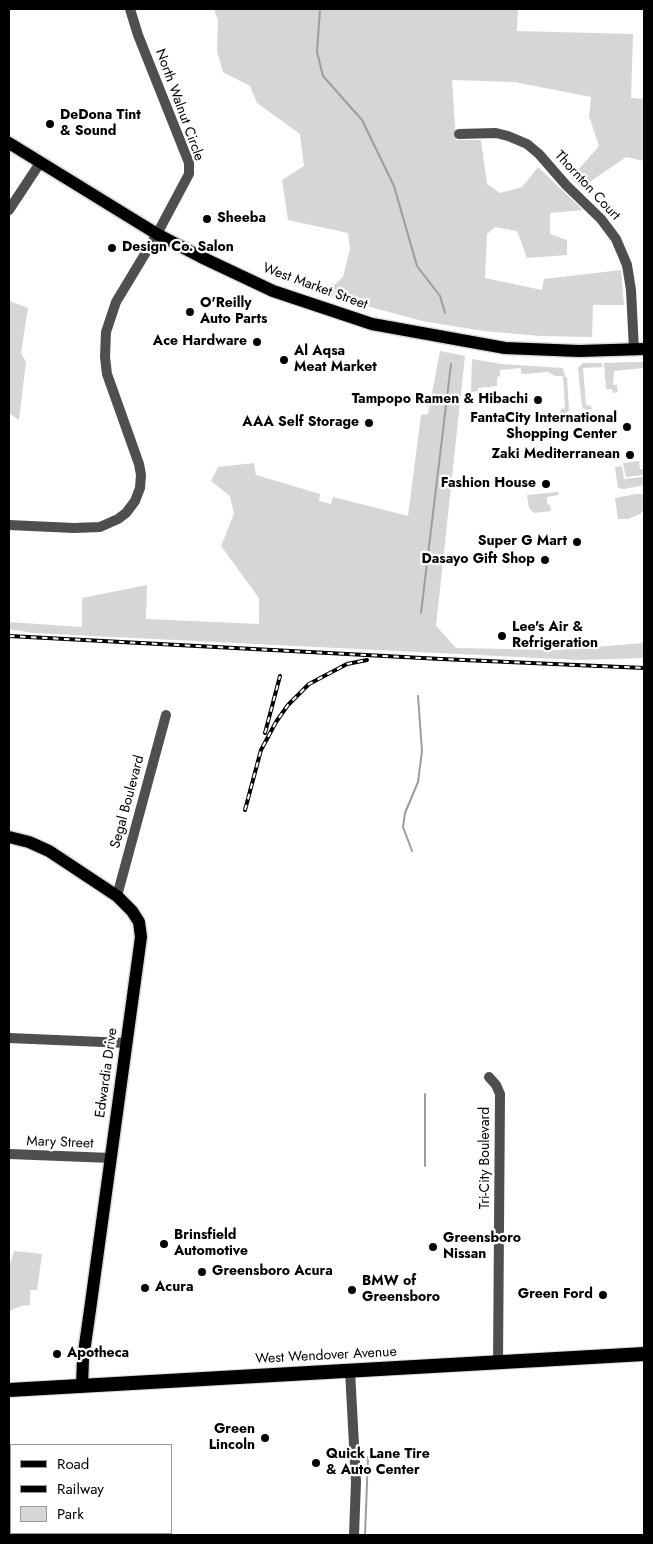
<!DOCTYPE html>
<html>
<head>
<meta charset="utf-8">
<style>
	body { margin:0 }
	#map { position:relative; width:653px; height:1544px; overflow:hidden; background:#fff; font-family:Jost,sans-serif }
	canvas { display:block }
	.frame { position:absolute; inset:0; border:10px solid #000; pointer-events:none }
	.legend { position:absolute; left:10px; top:1444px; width:162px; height:90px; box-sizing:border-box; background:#fff; border:1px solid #999; margin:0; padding:6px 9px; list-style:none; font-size:15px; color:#000 }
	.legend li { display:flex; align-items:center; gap:10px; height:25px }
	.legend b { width:25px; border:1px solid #999 }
</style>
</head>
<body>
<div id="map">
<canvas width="653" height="1544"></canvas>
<div class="frame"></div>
<ul class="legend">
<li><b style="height:6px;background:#000"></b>Road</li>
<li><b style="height:6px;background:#000"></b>Railway</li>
<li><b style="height:14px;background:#d6d6d6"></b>Park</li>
</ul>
</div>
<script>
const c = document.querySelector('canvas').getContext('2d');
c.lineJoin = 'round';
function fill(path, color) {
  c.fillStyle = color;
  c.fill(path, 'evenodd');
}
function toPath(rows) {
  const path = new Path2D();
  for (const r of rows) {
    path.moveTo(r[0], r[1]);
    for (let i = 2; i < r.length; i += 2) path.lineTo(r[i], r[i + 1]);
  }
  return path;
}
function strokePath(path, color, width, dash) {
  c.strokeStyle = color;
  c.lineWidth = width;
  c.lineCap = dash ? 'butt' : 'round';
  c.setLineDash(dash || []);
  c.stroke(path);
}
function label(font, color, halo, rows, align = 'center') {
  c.font = font + ' Jost,sans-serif';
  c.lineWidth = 4.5;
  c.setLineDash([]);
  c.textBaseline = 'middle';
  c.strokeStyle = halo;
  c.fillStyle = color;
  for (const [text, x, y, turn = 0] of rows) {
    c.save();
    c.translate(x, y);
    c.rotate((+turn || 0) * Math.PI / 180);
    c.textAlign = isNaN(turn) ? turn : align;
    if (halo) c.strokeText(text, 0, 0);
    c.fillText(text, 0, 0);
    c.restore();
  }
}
fill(toPath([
	[214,9,518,9,517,31,633,34,631,98,644,99,644,161,626,157,581,188,571,178,599,146,589,116,591,97,514,82,452,80,456,140,481,140,487,184,500,193,522,187,538,167,583,210,550,213,550,234,567,240,567,255,527,258,517,231,495,227,487,234,485,278,542,290,544,279,621,270,624,305,593,305,592,337,540,336,484,331,422,321,330,296,333,286,343,277,350,249,348,233,288,220,282,180,304,166,300,134,257,103,250,86,223,72,217,51,218,20],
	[9,301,28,308,21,353,26,362,19,420,9,413],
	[440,351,465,356,436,626,456,648,558,650,644,643,644,658,579,660,33,633,9,629,9,622,82,627,82,598,147,585,146,619,259,624,259,598,221,546,234,514,230,496,211,481,218,467,254,463,256,475,320,494,319,501,331,504,333,497,408,516,421,415,428,414],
	[472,359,501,364,562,368,564,370,565,377,567,377,569,411,563,414,560,411,561,409,565,408,563,376,555,376,548,372,524,374,521,373,521,368,500,370,500,376,497,377,497,386,478,388,478,391,471,392],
	[629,362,644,362,644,368,614,371,613,385,617,385,618,392,613,393,612,389,606,389,604,363],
	[601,363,603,367,583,368,586,405,591,406,592,409,587,411,582,407,578,368,583,363],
	[639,461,640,469,644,469,644,475,626,477,623,463],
	[622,466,624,479,644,477,644,485,624,489,618,488,615,467],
	[557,492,559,493,558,495,547,497,547,504,550,505,551,511,534,513,529,508,527,495],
	[636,494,644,494,644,510,640,514,628,519,618,519,615,498],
	[14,1251,42,1254,37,1290,30,1290,30,1305,21,1306,9,1311,9,1268]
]), '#d6d6d6');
strokePath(toPath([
	[320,9,317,52,323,76,362,120,394,186,417,266,440,296,445,313],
	[421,613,451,364],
	[412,851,403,827,405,813,418,782,422,751,418,696],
	[425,1094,425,1166],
	[365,1535,368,1457]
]), '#9d9d9d', 2);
const major = toPath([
	[9,143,157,234,201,257,273,291,372,324,505,348,579,351,644,349],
	[9,837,29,842,49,851,117,896,132,911,139,922,141,937,90,1310,83,1359,82,1386]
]);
const highway = toPath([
	[9,1390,644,1354]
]);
strokePath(major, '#dbdbdb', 15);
strokePath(highway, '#dbdbdb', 16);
strokePath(toPath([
	[459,134,496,133,508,136,527,144,539,154,566,185,601,219,616,239,627,265,631,290,634,350],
	[9,210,40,163],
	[9,525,74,528,100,527,118,519,126,513,135,501,140,488,141,475,139,464,107,374,105,357,106,332,116,302,157,234,189,174,189,163,138,35,130,9],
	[117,896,166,715],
	[9,1038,126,1043],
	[489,1077,496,1085,500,1094,498,1363],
	[9,1154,111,1158],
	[350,1371,356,1482,354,1535]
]), '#4f4f4f', 10);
strokePath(major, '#000', 12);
strokePath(highway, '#000', 14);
const rail = toPath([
	[9,636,441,659,644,668],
	[265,733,280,676],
	[245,810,261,750,276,722,288,705,309,684,347,664,367,660]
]);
strokePath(rail, '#000', 4);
strokePath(rail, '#fff', 2, [5.5]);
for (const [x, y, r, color] of [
	[50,124,5,"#000"],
	[207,219,5,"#000"],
	[112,248,5,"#000"],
	[190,312,5,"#000"],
	[257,342,5,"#000"],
	[284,360,5,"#000"],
	[538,400,5,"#000"],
	[369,423,5,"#000"],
	[627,427,5,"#000"],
	[630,455,5,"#000"],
	[546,484,5,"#000"],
	[577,542,5,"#000"],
	[545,560,5,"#000"],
	[502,636,5,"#000"],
	[164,1244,5,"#000"],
	[433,1247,5,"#000"],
	[202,1272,5,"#000"],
	[145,1288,5,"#000"],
	[352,1290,5,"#000"],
	[603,1295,5,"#000"],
	[57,1354,5,"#000"],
	[265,1438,5,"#000"],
	[316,1463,5,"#000"]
]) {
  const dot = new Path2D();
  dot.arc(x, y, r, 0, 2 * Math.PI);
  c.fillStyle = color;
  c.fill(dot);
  strokePath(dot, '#fff', 2);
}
label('14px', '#000', '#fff', [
	["North Walnut Circle",179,105,70],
	["Thornton Court",587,186,47],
	["West Market Street",315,287,20],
	["Segal Boulevard",128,802,-75],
	["Edwardia Drive",107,1073,-82],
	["Mary Street",60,1143,2],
	["Tri-City Boulevard",486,1158,-90],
	["West Wendover Avenue",326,1356,-3]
]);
label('bold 14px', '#000', '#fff', [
	["DeDona Tint",60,116],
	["& Sound",60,132],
	["Sheeba",217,219],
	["Design Co. Salon",122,248],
	["O'Reilly",200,304],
	["Auto Parts",200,320],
	["Ace Hardware",247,342,"right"],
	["Al Aqsa",294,352],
	["Meat Market",294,368],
	["Tampopo Ramen & Hibachi",528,400,"right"],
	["FantaCity International",617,419,"right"],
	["Shopping Center",617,435,"right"],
	["AAA Self Storage",359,423,"right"],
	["Zaki Mediterranean",620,455,"right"],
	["Fashion House",536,484,"right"],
	["Super G Mart",567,542,"right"],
	["Dasayo Gift Shop",535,560,"right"],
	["Lee's Air &",512,628],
	["Refrigeration",512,644],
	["Brinsfield",174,1236],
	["Automotive",174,1252],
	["Greensboro",443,1239],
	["Nissan",443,1255],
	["Greensboro Acura",212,1272],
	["BMW of",362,1282],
	["Greensboro",362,1298],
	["Acura",155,1288],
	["Green Ford",593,1295,"right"],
	["Apotheca",67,1354],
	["Green",255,1430,"right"],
	["Lincoln",255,1446,"right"],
	["Quick Lane Tire",326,1455],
	["& Auto Center",326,1471]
], 'left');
</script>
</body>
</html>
